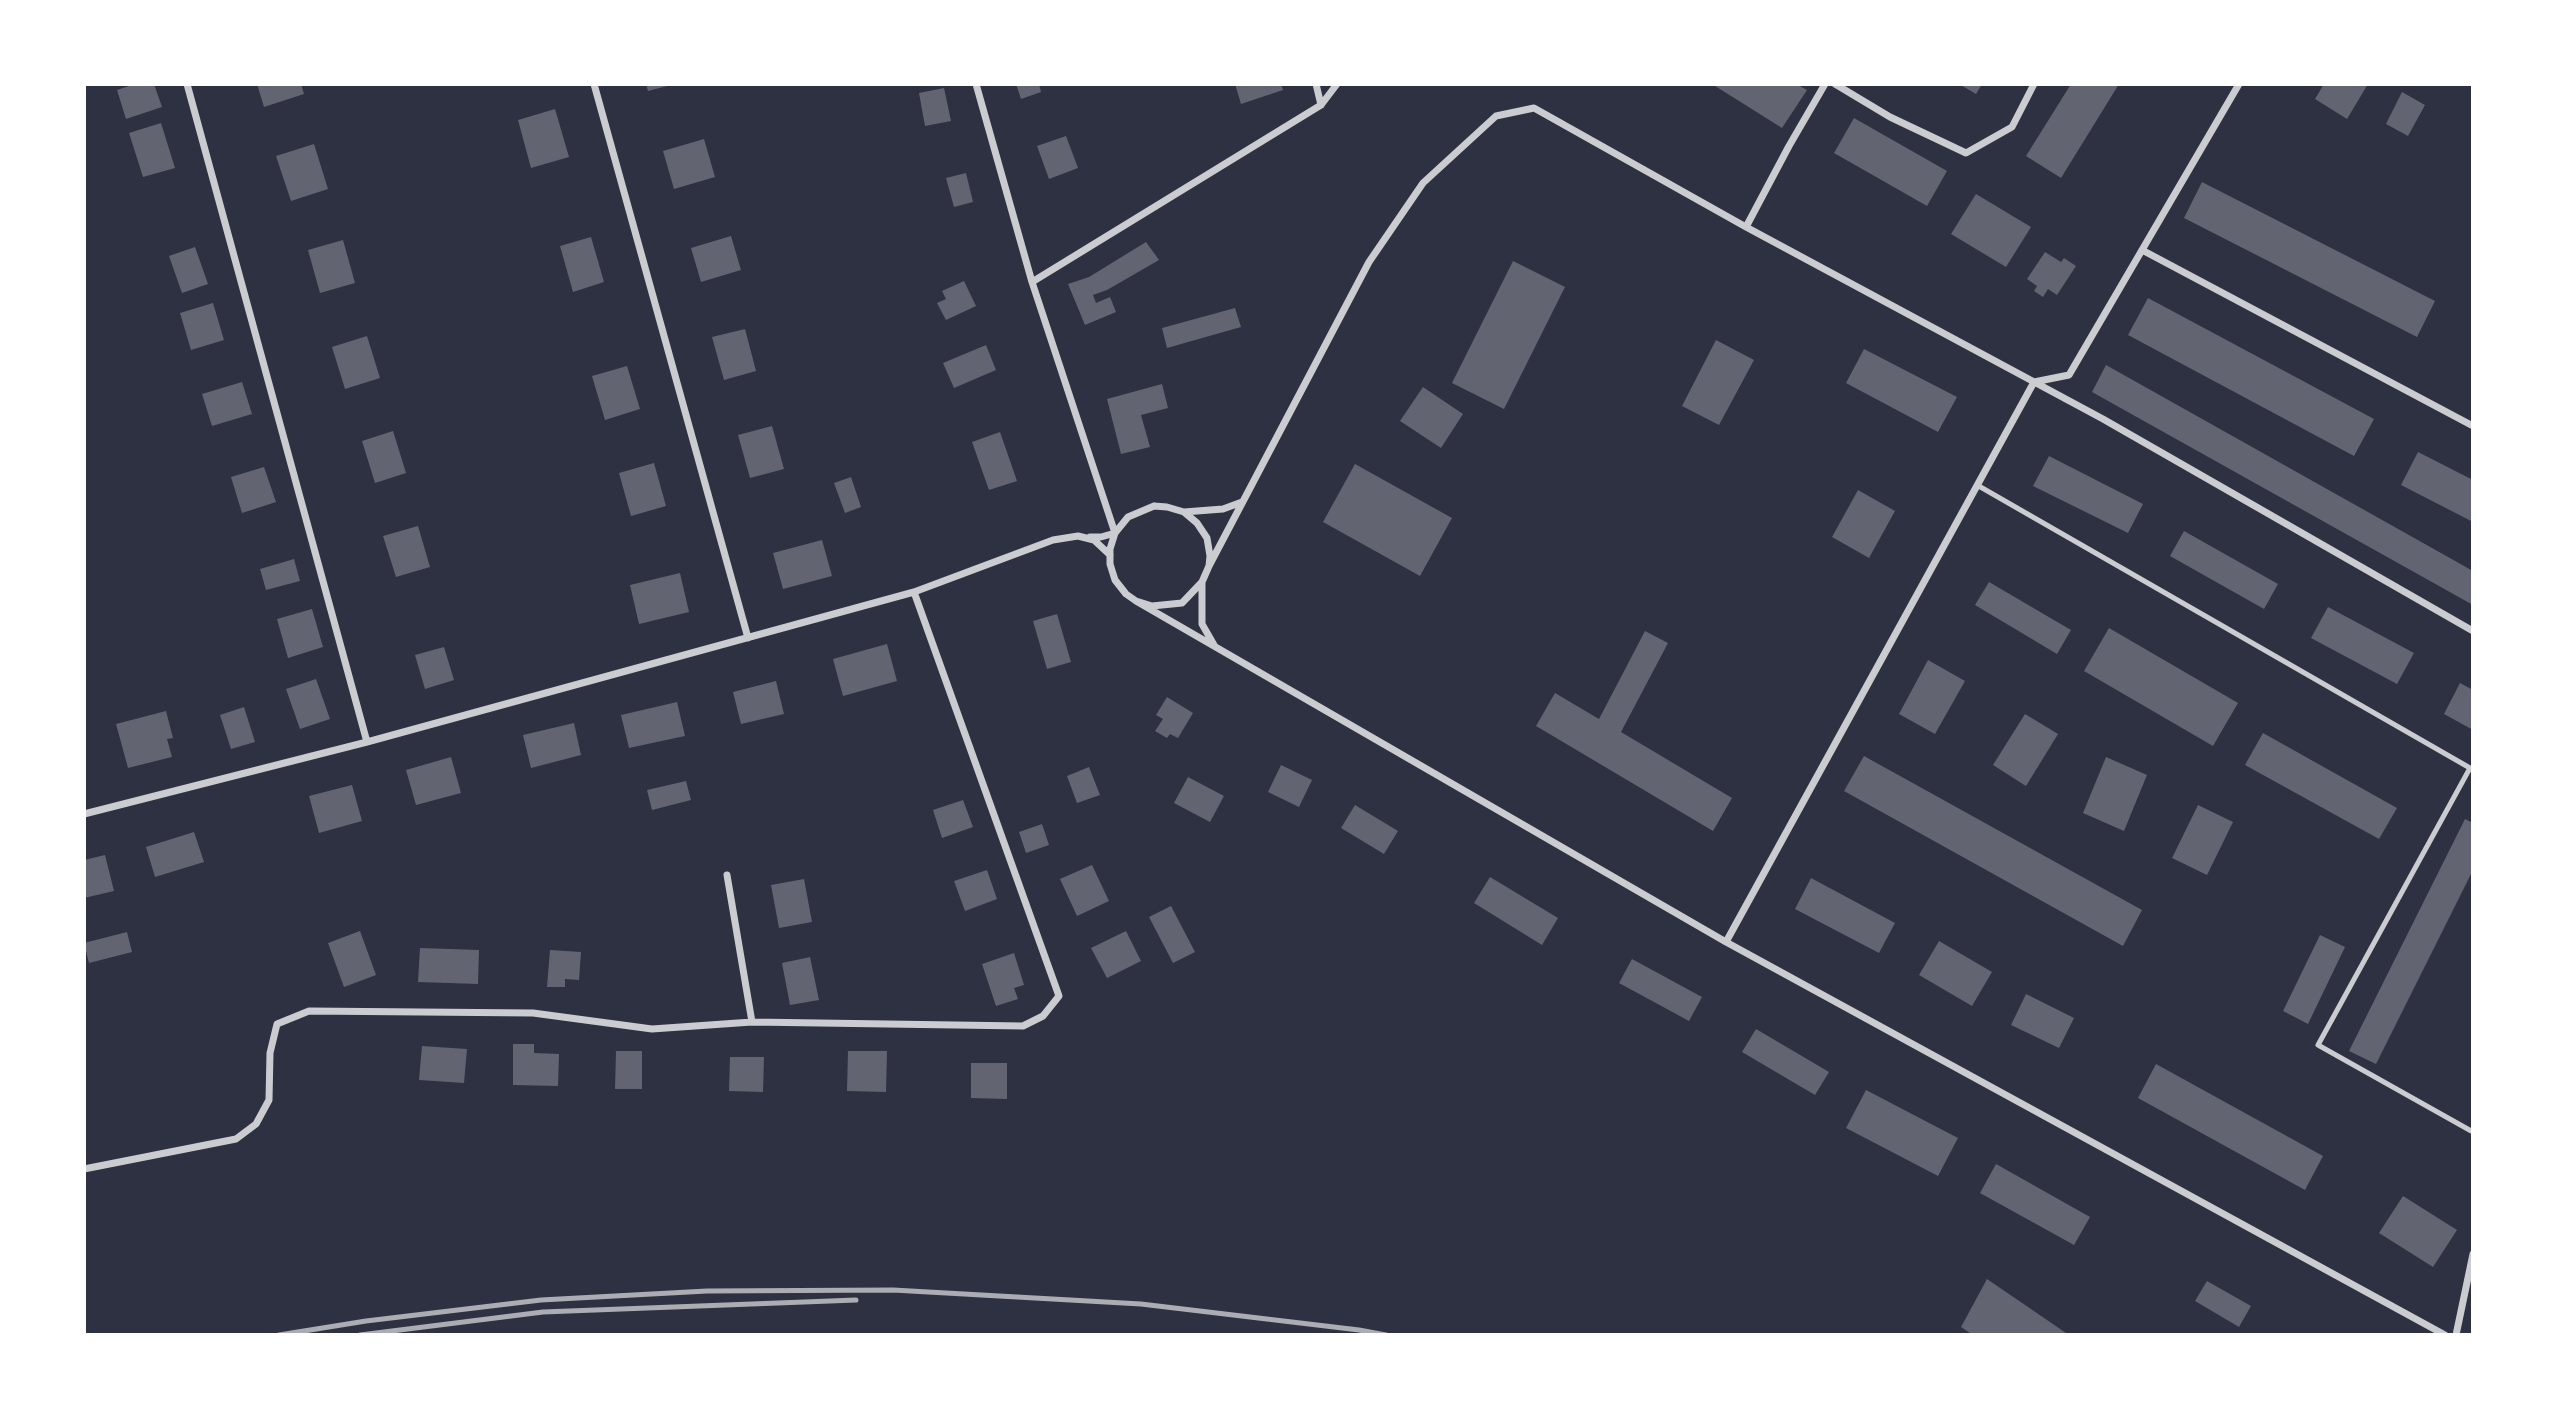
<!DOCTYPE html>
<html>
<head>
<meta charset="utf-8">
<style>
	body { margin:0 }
	#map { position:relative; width:2557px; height:1419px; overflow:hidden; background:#2d3142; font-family:Raleway,sans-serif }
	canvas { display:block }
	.frame { position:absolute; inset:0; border:86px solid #fff; pointer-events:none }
</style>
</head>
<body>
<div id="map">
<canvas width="2557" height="1419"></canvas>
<div class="frame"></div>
</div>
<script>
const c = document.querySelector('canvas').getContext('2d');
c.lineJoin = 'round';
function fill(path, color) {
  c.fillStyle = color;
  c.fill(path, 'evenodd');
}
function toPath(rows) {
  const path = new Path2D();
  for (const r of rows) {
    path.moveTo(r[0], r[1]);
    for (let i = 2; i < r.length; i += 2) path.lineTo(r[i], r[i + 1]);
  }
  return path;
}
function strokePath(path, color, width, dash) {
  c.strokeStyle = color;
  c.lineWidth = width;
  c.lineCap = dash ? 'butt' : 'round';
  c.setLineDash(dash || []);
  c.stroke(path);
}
fill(toPath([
	[135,84,154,84,162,107,126,119,117,90],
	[257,84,301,84,304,94,264,107],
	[646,84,671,84,671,85,648,91],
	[1016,84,1039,84,1041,92,1021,99],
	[1235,84,1281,84,1283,90,1241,104],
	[1712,84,1796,84,1807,90,1782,128],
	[1959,84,1982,84,1976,94],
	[2071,84,2119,84,2061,178,2026,156],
	[2324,84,2368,84,2347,119,2315,99],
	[944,88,951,121,925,126,919,93],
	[2402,92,2425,105,2408,136,2386,124],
	[555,109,569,157,531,168,518,120],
	[1854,118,1947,171,1927,206,1834,153],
	[161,123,175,168,143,177,129,133],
	[1066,136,1078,168,1049,179,1037,146],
	[704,139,715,177,674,189,663,151],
	[314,144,328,189,291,201,276,156],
	[966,173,973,202,954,207,946,178],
	[2202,182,2435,301,2417,337,2184,218],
	[1976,194,2031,227,2006,267,1951,234],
	[731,236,741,270,701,282,691,248],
	[591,237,604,282,573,292,560,246],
	[343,240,355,283,320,293,308,250],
	[1146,242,1159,260,1107,290,1093,295,1096,303,1110,297,1116,312,1085,325,1068,284,1089,277],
	[195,247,208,284,182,293,169,256],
	[2045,252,2061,262,2064,258,2076,266,2057,295,2048,289,2043,297,2034,291,2037,286,2027,279],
	[1513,261,1565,287,1504,409,1452,383],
	[964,281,976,306,946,320,937,303,946,299,942,291],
	[2148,298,2374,419,2354,456,2128,335],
	[213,303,224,340,191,350,180,313],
	[1235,308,1241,327,1167,348,1162,328],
	[745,329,756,371,724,380,712,337],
	[367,336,380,378,345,389,332,347],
	[1716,340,1754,360,1719,425,1682,406],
	[986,345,996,370,954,388,943,363],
	[1864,349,1957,397,1938,432,1846,383],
	[2106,365,2473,571,2473,605,2092,392],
	[627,366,640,409,605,420,592,376],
	[242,382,252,414,212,426,202,394],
	[1162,384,1168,408,1141,415,1150,447,1121,454,1107,399],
	[1423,387,1463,414,1441,448,1400,421],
	[772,426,784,469,750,478,738,435],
	[393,431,406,473,375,483,362,441],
	[1000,432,1017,481,989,490,972,442],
	[2418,452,2473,480,2473,522,2401,485],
	[2049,456,2143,504,2128,533,2033,486],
	[654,463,666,506,631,516,619,473],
	[1355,464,1452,518,1420,576,1323,522],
	[264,467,276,502,242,513,231,477],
	[851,477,861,507,845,513,834,483],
	[1858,490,1895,511,1869,558,1832,537],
	[418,526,430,567,396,577,383,536],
	[2184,531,2278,584,2264,609,2170,556],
	[822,540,832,576,783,589,773,553],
	[294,559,300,581,266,590,260,569],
	[680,573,689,612,639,624,630,585],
	[1989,582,2071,630,2057,654,1975,605],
	[2328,607,2414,653,2397,684,2311,638],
	[312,609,323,647,288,658,277,619],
	[1057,614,1071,662,1047,669,1033,621],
	[2109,628,2238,703,2213,746,2084,671],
	[1645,631,1668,643,1621,732,1732,798,1713,831,1536,726,1555,693,1599,719],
	[887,644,897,681,843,696,833,659],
	[444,647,454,680,425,689,415,655],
	[1928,660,1965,681,1935,734,1899,714],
	[316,679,330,719,300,729,286,689],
	[776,681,784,714,741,724,733,692],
	[2460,683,2473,690,2473,730,2444,714],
	[1167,697,1193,713,1178,738,1170,734,1167,738,1155,731,1163,719,1156,715],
	[677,702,685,736,629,748,621,715],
	[244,707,255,742,231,749,220,715],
	[166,711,173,738,167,739,172,757,128,768,116,724],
	[2025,714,2058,734,2026,786,1993,765],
	[574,723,581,755,531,768,523,735],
	[2263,733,2397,808,2379,839,2245,765],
	[1864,756,2142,910,2123,946,1844,791],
	[451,757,461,793,416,805,406,770],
	[2106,757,2147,775,2124,831,2083,813],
	[1281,765,1312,780,1299,807,1268,792],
	[1089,767,1100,795,1077,803,1067,776],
	[1188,777,1224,796,1210,822,1174,803],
	[686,781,691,800,652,810,647,790],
	[352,785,362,821,319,833,309,796],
	[963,800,973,827,942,838,933,810],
	[1355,805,1398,831,1384,854,1341,828],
	[2198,805,2233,822,2207,875,2172,858],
	[2465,819,2473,823,2473,870,2376,1064,2349,1051],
	[1042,824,1049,845,1026,853,1019,832],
	[194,832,204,862,155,877,146,847],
	[105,855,114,891,84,898,84,860],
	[1092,865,1109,901,1077,916,1060,879],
	[987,870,997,899,965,911,954,881],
	[1490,877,1558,918,1542,945,1474,903],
	[1811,878,1895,923,1879,953,1795,909],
	[804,879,812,922,779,928,771,885],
	[1171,906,1195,952,1173,963,1149,917],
	[360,931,376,975,344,987,328,943],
	[1126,931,1141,961,1107,978,1091,948],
	[127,932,132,952,89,963,84,943],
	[2320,935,2345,947,2308,1024,2283,1011],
	[1939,941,1992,972,1972,1006,1919,975],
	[420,948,479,950,478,984,418,982],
	[550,950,581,952,579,980,565,979,565,987,547,987],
	[1014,953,1024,985,1014,988,1018,999,996,1006,982,964],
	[810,957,819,1000,790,1005,782,963],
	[1632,959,1702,997,1689,1021,1619,983],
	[2026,994,2074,1018,2059,1048,2011,1025],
	[1756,1029,1829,1072,1815,1095,1742,1052],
	[513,1044,534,1044,534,1053,559,1054,558,1086,513,1085],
	[422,1046,467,1049,464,1083,419,1080],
	[616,1051,642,1051,642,1089,615,1089],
	[848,1051,887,1051,886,1092,847,1091],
	[730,1057,764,1057,763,1092,729,1091],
	[971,1063,1007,1063,1007,1099,971,1098],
	[2156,1064,2323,1156,2305,1190,2138,1098],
	[1866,1090,1958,1138,1938,1176,1846,1128],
	[1996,1164,2090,1217,2074,1245,1980,1193],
	[2403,1196,2457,1230,2433,1267,2379,1233],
	[1987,1279,2069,1335,1973,1335,1961,1327],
	[2207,1281,2251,1306,2239,1327,2195,1301]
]), '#626471');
strokePath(toPath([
	[1977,485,2470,768],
	[2473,770,2470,768,2318,1045,2473,1132]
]), '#caccd0', 5);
strokePath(toPath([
	[187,84,367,742],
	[594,84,748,638],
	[976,84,1032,282,1115,533,1101,537,1090,537],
	[1316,84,1321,105],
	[1835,84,1890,117,1966,153,2012,127,2034,84],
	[1746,227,1789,146,1825,84],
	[2142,250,2473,426],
	[1032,282,1321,105,1337,84],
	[1154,506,1167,507,1184,512,1197,523,1207,538,1210,556,1209,566,1202,582,1182,603,1152,606,1136,601,1126,594,1115,580,1110,564,1110,549,1115,533,1128,517,1154,506],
	[1184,512,1223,509,1242,502],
	[1209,566,1369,262,1423,183,1496,116,1534,108,1746,227,2103,419,2473,631],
	[1202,583,1202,624,1214,645],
	[1136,601,1726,942,2445,1335],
	[84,814,367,742,914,592,1053,540,1078,536,1094,540,1110,555],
	[727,875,752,1022],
	[1726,942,2034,382,2069,375,2239,84],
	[84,1169,236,1139,256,1124,269,1100,270,1053,277,1024,309,1011,533,1013,652,1029,752,1022,1023,1026,1043,1016,1059,996,914,592],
	[2456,1335,2473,1254]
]), '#caccd0', 7);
strokePath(toPath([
	[279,1335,366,1321,541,1300,707,1291,893,1290,1141,1304,1359,1330,1386,1335],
	[360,1335,543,1312,856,1300]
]), '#abadb3', 5);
</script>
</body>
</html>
